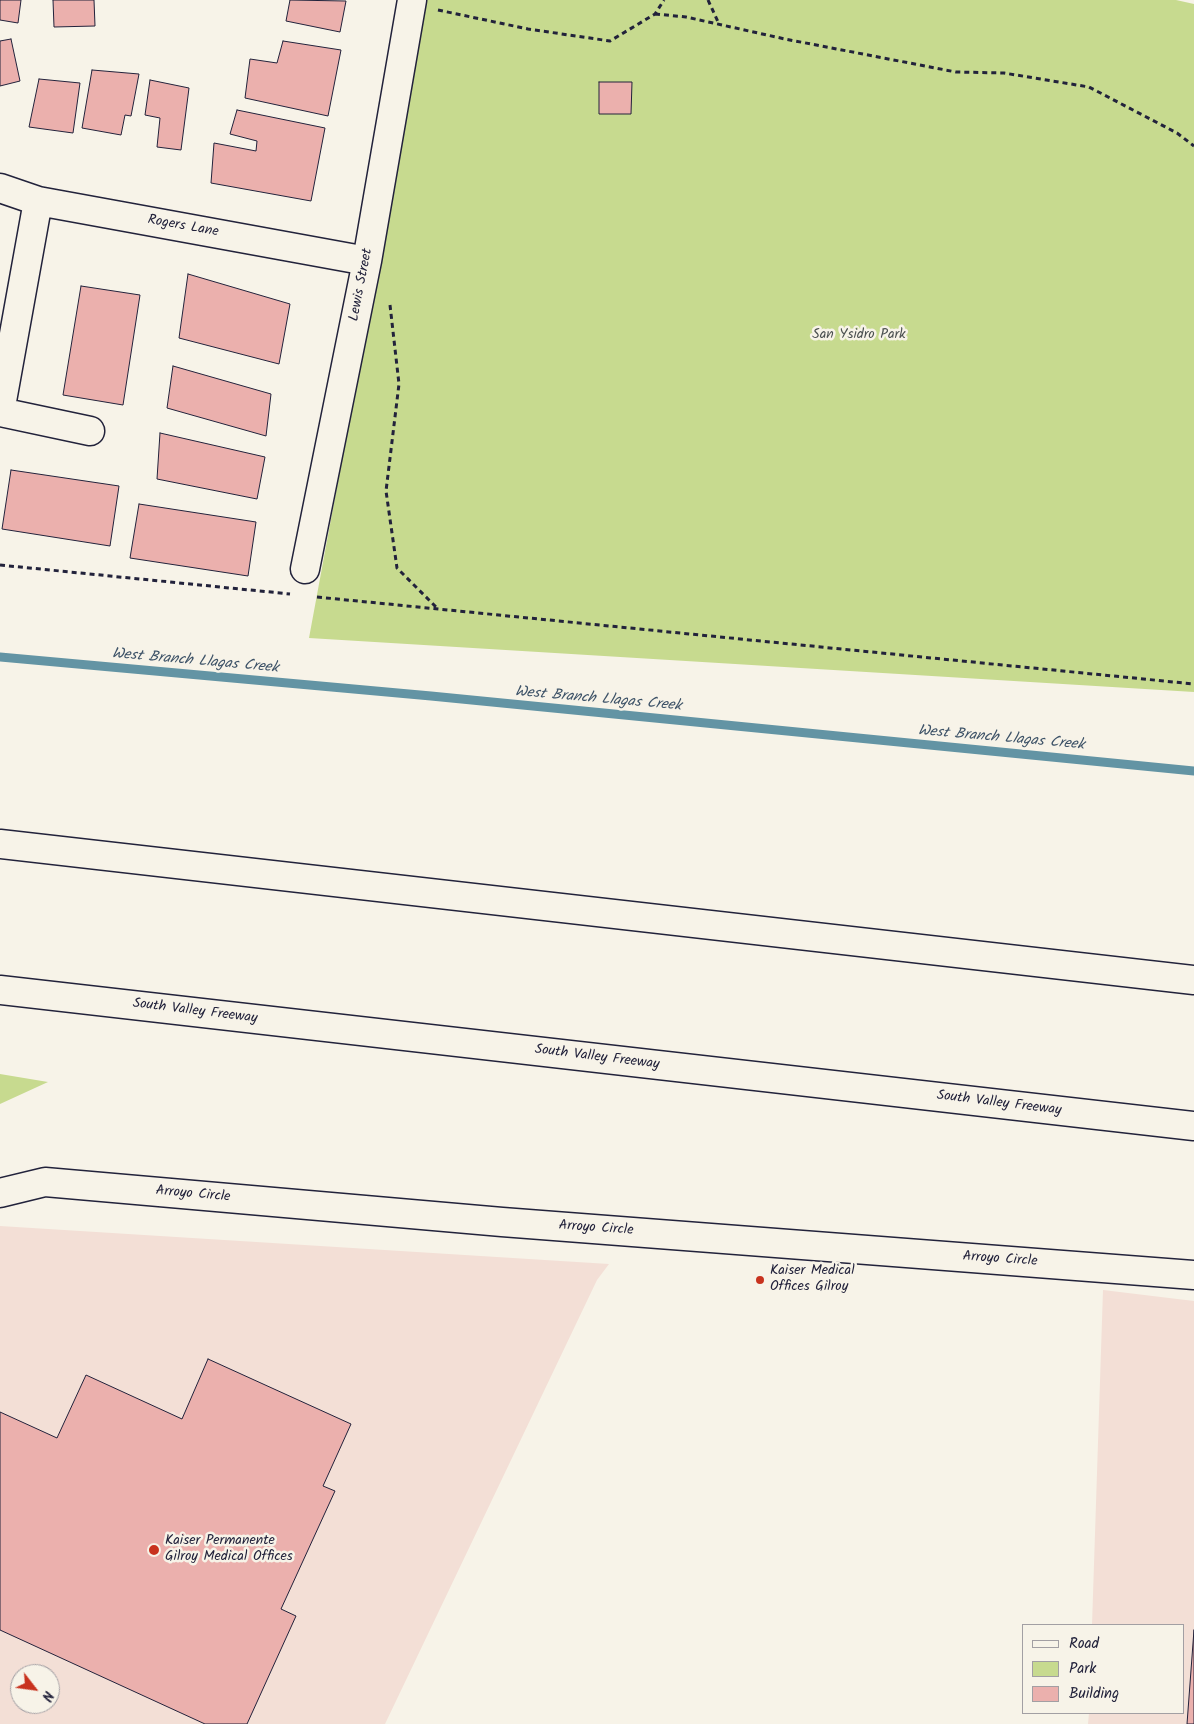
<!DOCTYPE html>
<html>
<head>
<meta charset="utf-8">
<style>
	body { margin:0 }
	#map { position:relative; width:1194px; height:1724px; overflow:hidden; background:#f7f3e8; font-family:Kalam,sans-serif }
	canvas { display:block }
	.legend { position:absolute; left:1022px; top:1624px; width:162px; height:90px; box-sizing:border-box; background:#f7f3e8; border:1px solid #a29fa3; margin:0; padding:6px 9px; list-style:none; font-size:15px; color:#22223b }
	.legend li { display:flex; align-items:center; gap:10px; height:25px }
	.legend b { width:25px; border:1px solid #a29fa3 }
	.north { position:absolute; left:10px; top:1664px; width:50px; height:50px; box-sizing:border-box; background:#f7f3e8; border:1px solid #a29fa3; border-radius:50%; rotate:120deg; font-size:14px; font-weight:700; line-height:20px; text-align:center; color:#22223b }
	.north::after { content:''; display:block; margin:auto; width:18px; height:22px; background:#c8321e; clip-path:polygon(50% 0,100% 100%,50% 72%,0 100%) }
</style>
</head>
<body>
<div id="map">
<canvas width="1194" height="1724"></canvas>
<ul class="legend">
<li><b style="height:6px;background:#f7f3e8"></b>Road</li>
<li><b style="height:14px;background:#c7da8f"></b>Park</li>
<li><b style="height:14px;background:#ebb0ad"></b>Building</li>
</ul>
<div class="north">N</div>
</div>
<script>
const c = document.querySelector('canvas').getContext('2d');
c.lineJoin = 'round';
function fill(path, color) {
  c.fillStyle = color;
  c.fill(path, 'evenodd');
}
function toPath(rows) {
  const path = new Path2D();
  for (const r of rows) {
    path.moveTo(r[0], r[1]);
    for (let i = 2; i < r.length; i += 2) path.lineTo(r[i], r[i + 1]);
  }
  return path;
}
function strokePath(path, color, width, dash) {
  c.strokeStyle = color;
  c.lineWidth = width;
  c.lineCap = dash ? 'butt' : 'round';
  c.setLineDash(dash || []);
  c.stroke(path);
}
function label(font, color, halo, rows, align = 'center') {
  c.font = font + ' Kalam,sans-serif';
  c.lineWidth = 5;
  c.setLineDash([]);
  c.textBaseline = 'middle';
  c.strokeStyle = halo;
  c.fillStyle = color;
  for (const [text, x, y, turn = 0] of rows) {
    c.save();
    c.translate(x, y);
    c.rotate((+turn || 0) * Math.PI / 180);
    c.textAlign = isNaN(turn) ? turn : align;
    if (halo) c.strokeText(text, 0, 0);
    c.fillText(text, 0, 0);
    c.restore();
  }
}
fill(toPath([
	[0,1226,609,1264,597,1280,385,1724,0,1724],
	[20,1674,50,1674,50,1704,20,1704],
	[1103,1290,1194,1301,1194,1724,1088,1724,1089,1713,1183,1713,1183,1625,1092,1625]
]), '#f3dfd6');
fill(toPath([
	[427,0,1176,0,1194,4,1194,692,309,638],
	[0,1074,48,1082,0,1104]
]), '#c7da8f');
strokePath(toPath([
	[0,657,431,696,1194,771]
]), '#6394a4', 9);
const building = toPath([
	[0,0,21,0,18,23,0,20,0,0],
	[53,0,94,0,95,26,54,27,53,0],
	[290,0,346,1,340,32,286,21,290,0],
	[11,39,20,81,0,86,0,41,11,39],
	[283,41,341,50,328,116,245,98,250,59,277,63,283,41],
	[92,70,139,74,131,116,125,115,121,135,82,128,92,70],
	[39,79,80,83,73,133,29,127,39,79],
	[150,80,189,88,181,150,157,147,160,118,145,115,150,80],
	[599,82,632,82,631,114,599,114,599,82],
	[237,110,325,128,311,201,211,183,214,143,256,151,257,141,230,134,237,110],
	[188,274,290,304,279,364,179,338,188,274],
	[81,286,140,295,123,405,63,395,81,286],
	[173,366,271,394,266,436,167,408,173,366],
	[160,433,265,457,257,499,157,479,160,433],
	[11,470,119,486,110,546,2,529,11,470],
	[139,504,256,522,248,576,130,558,139,504],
	[208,1359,351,1424,323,1486,335,1491,281,1609,296,1616,247,1724,205,1724,0,1630,0,1412,57,1438,86,1375,182,1419,208,1359],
	[1194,1630,1194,1724,1187,1724,1194,1630]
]);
fill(building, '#ebb0ad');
strokePath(building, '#22223b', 1);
const street = toPath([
	[0,188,38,201,367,261],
	[0,412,38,201],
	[0,412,90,431],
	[305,569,367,261,412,0]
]);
const secondary = toPath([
	[0,1193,45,1182,502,1222,1194,1275]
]);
const highway = toPath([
	[0,844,1194,980],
	[0,990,1194,1126]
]);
strokePath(street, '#22223b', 31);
strokePath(secondary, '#22223b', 31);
strokePath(highway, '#22223b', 31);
strokePath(toPath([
	[708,0,719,24],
	[438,10,528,29,610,41,655,14,664,0],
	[655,14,686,17,785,39,956,72,1004,73,1089,87,1177,133,1194,146],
	[390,305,399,384,386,491,397,568,437,608],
	[0,565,290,594],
	[317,597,1194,684]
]), '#22223b', 3, [5, 4]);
strokePath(street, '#f7f3e8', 28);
strokePath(secondary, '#f7f3e8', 28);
strokePath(highway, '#f7f3e8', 28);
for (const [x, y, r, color] of [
	[760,1280,5,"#c8321e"],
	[154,1550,6,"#c8321e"]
]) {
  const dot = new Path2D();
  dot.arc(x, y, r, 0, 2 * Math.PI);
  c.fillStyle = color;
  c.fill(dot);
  strokePath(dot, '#f7f3e8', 2);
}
label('14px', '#22223b', '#f7f3e8', [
	["Rogers Lane",183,227,10],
	["Lewis Street",362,285,-79],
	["South Valley Freeway",195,1012,7],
	["South Valley Freeway",597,1058,7],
	["South Valley Freeway",999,1104,7],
	["Arroyo Circle",193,1195,5],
	["Arroyo Circle",596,1229,4],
	["Arroyo Circle",1000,1260,4]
]);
label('14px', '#4b5050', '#f7f3e8', [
	["San Ysidro Park",859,336]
]);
label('14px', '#22223b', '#f7f3e8', [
	["Kaiser Medical",770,1272],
	["Offices Gilroy",770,1288],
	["Kaiser Permanente",165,1542],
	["Gilroy Medical Offices",165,1558]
], 'left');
label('italic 15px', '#3d5267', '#f7f3e8', [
	["West Branch Llagas Creek",195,662,5],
	["West Branch Llagas Creek",598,700,5],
	["West Branch Llagas Creek",1001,739,5]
]);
</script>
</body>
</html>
